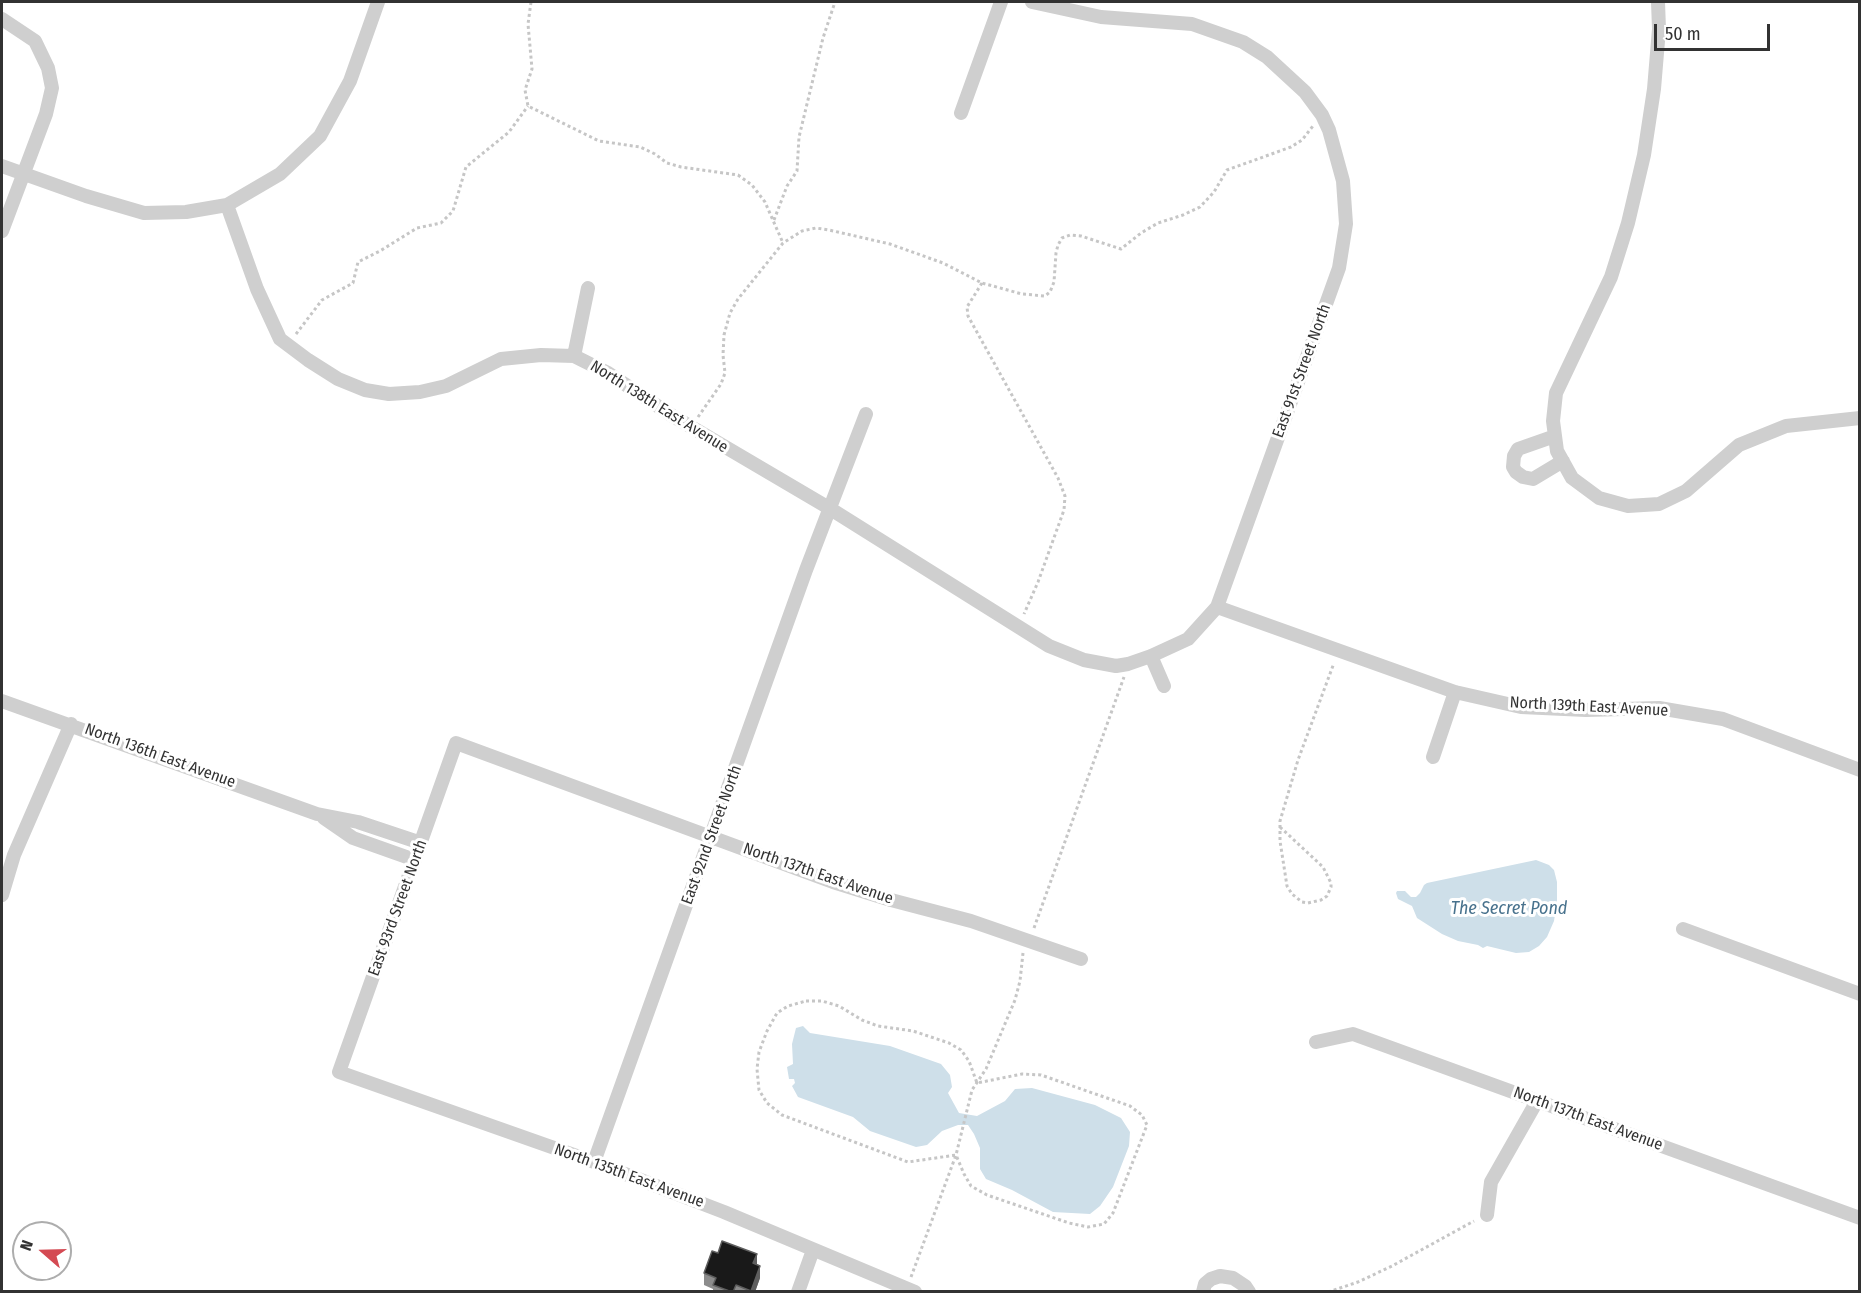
<!DOCTYPE html>
<html>
<head>
<meta charset="utf-8">
<style>
	body { margin:0 }
	#map { position:relative; width:1861px; height:1293px; overflow:hidden; background:#fff; font-family:"Fira Sans Condensed",sans-serif }
	canvas { display:block }
	.frame { position:absolute; inset:0; border:3px solid #323232; pointer-events:none }
	.north { position:absolute; left:12px; top:1221px; width:60px; height:60px; box-sizing:border-box; background:#fff; border:2px solid #adadad; border-radius:50%; rotate:290deg; font-size:16px; font-weight:700; line-height:24px; text-align:center; color:#323232 }
	.north::after { content:''; display:block; margin:auto; width:21px; height:27px; background:#d44a53; clip-path:polygon(50% 0,100% 100%,50% 72%,0 100%) }
	.scale { position:absolute; left:1654px; top:24px; width:116px; height:27px; box-sizing:border-box; border:3px solid #323232; border-top:0; padding-left:8px; font-size:18px; line-height:21px; white-space:nowrap; color:#323232; -webkit-text-stroke:4px #fff; paint-order:stroke }
</style>
</head>
<body>
<div id="map">
<canvas width="1861" height="1293"></canvas>
<div class="frame"></div>
<div class="north">N</div>
<div class="scale">50 m</div>
</div>
<script>
const c = document.querySelector('canvas').getContext('2d');
c.lineJoin = 'round';
function fill(path, color) {
  c.fillStyle = color;
  c.fill(path, 'evenodd');
}
function toPath(rows) {
  const path = new Path2D();
  for (const r of rows) {
    path.moveTo(r[0], r[1]);
    for (let i = 2; i < r.length; i += 2) path.lineTo(r[i], r[i + 1]);
  }
  return path;
}
function strokePath(path, color, width, dash) {
  c.strokeStyle = color;
  c.lineWidth = width;
  c.lineCap = dash ? 'butt' : 'round';
  c.setLineDash(dash || []);
  c.stroke(path);
}
function label(font, color, halo, rows, align = 'center') {
  c.font = font + ' "Fira Sans Condensed",sans-serif';
  c.lineWidth = 6;
  c.setLineDash([]);
  c.textBaseline = 'middle';
  c.strokeStyle = halo;
  c.fillStyle = color;
  for (const [text, x, y, turn = 0] of rows) {
    c.save();
    c.translate(x, y);
    c.rotate((+turn || 0) * Math.PI / 180);
    c.textAlign = isNaN(turn) ? turn : align;
    if (halo) c.strokeText(text, 0, 0);
    c.fillText(text, 0, 0);
    c.restore();
  }
}
fill(toPath([
	[1536,860,1549,865,1554,870,1557,882,1557,902,1554,921,1547,937,1539,946,1529,952,1516,953,1487,946,1483,948,1478,945,1458,941,1442,934,1417,918,1412,906,1398,899,1396,893,1397,891,1405,891,1411,897,1416,897,1420,893,1424,885,1427,883],
	[803,1026,810,1033,890,1046,941,1064,950,1075,952,1087,948,1093,959,1113,977,1116,1005,1101,1015,1089,1032,1088,1095,1105,1121,1118,1130,1132,1129,1146,1113,1187,1100,1206,1090,1214,1053,1212,1012,1190,986,1179,980,1169,980,1148,974,1134,968,1125,958,1125,942,1131,927,1145,916,1147,870,1131,853,1117,798,1097,792,1086,795,1083,794,1079,789,1079,787,1067,793,1064,792,1044,796,1028]
]), '#cedfe9');
strokePath(toPath([
	[531,2,528,24,532,69,525,90,528,106,599,141,640,147,655,154,667,163,681,167,738,175,752,185,765,202,783,243],
	[774,220,787,186,797,171,799,137,823,38,835,2],
	[982,283,967,307,968,316,1058,478,1065,496,1064,510,1038,582,1024,614],
	[296,334,322,300,353,283,358,262,380,251,417,228,441,223,453,211,466,167,509,132,528,106],
	[698,417,721,384,725,373,723,355,724,335,730,313,738,299,783,243,802,231,816,228,829,230,890,244,943,263,982,283,1022,294,1045,296,1050,292,1054,282,1056,253,1058,245,1062,238,1070,235,1081,236,1121,249,1141,233,1158,223,1183,215,1200,207,1214,192,1227,170,1291,147,1302,140,1313,126],
	[1280,827,1323,867,1331,883,1331,887,1327,896,1321,900,1308,903,1302,902,1292,894,1287,886,1280,841,1280,821,1298,760,1334,663],
	[1034,928,1124,677],
	[806,1001,822,1001,839,1006,862,1020,878,1026,913,1031,949,1043,961,1050,969,1061,977,1083,1022,1074,1041,1075,1130,1106,1142,1115,1147,1125,1113,1213,1104,1224,1088,1227,1069,1223,987,1195,971,1186,964,1174,956,1155,908,1162,782,1115,767,1103,759,1090,757,1069,759,1052,767,1031,777,1013,788,1006,806,1001],
	[911,1277,956,1155,972,1090,986,1069,1015,1000,1020,981,1023,953],
	[1328,1292,1358,1282,1392,1266,1474,1221]
]), '#c6c6c6', 3, [3, 3]);
strokePath(toPath([
	[1658,2,1659,29,1654,89,1644,155,1628,223,1611,277,1556,393,1553,421,1557,451,1572,478,1599,498,1628,506,1659,504,1686,491,1739,445,1786,426,1860,418],
	[2,19,35,41,48,68,52,88,46,114,2,231],
	[961,113,1001,2],
	[2,166,86,196,144,213,186,212,227,205,280,174,320,136,350,81,378,2],
	[227,205,257,289,280,339,308,360,338,379,365,390,389,394,420,392,446,386,501,359,541,355,574,356,608,373,671,415,829,508,1049,646,1084,660,1116,666,1128,664,1151,656,1188,639,1217,607,1339,268,1346,224,1343,181,1329,130,1322,115,1305,92,1267,57,1243,42,1192,24,1101,17,1032,2],
	[574,356,588,288],
	[1555,436,1518,449,1514,456,1513,467,1516,472,1523,477,1533,479,1563,461],
	[1217,607,1455,692,1521,707,1586,710,1659,708,1723,719,1860,770],
	[1151,656,1164,686],
	[2,701,317,814,358,822,421,843],
	[1433,757,1455,692],
	[324,818,353,838,415,860],
	[2,895,14,855,71,724],
	[1683,929,1860,994],
	[1316,1042,1353,1034,1860,1218],
	[594,1162,806,570,866,414],
	[1487,1215,1491,1182,1537,1101],
	[798,1292,813,1250],
	[915,1292,724,1212,594,1162,339,1072,456,743,833,882,891,900,971,921,1081,959],
	[1203,1292,1205,1284,1211,1279,1220,1276,1233,1278,1245,1286,1249,1292]
]), '#cfcfcf', 14);
fill(toPath([
	[757,1265,760,1278,755,1292,713,1292,713,1289,704,1285,704,1273]
]), '#8c8c8c');
fill(toPath([
	[757,1254,757,1265,753,1263],
	[760,1266,760,1278,755,1292,751,1292]
]), '#5e5e5e');
const building = toPath([
	[722,1241,757,1254,753,1263,760,1266,751,1291,736,1285,733,1292,732,1292,713,1285,716,1278,704,1273,712,1251,718,1253,722,1241]
]);
fill(building, '#191919');
strokePath(building, '#5e5e5e', 1.5);
label('16px', '#323232', '#fff', [
	["East 91st Street North",1302,371,-70],
	["North 138th East Avenue",659,407,32],
	["North 139th East Avenue",1589,707,3],
	["North 136th East Avenue",160,756,20],
	["East 92nd Street North",712,835,-70],
	["North 137th East Avenue",818,874,19],
	["East 93rd Street North",398,908,-70],
	["North 137th East Avenue",1588,1119,20],
	["North 135th East Avenue",629,1176,20]
]);
label('italic 18px', '#48728d', '#fff', [
	["The Secret Pond",1509,909]
]);
</script>
</body>
</html>
